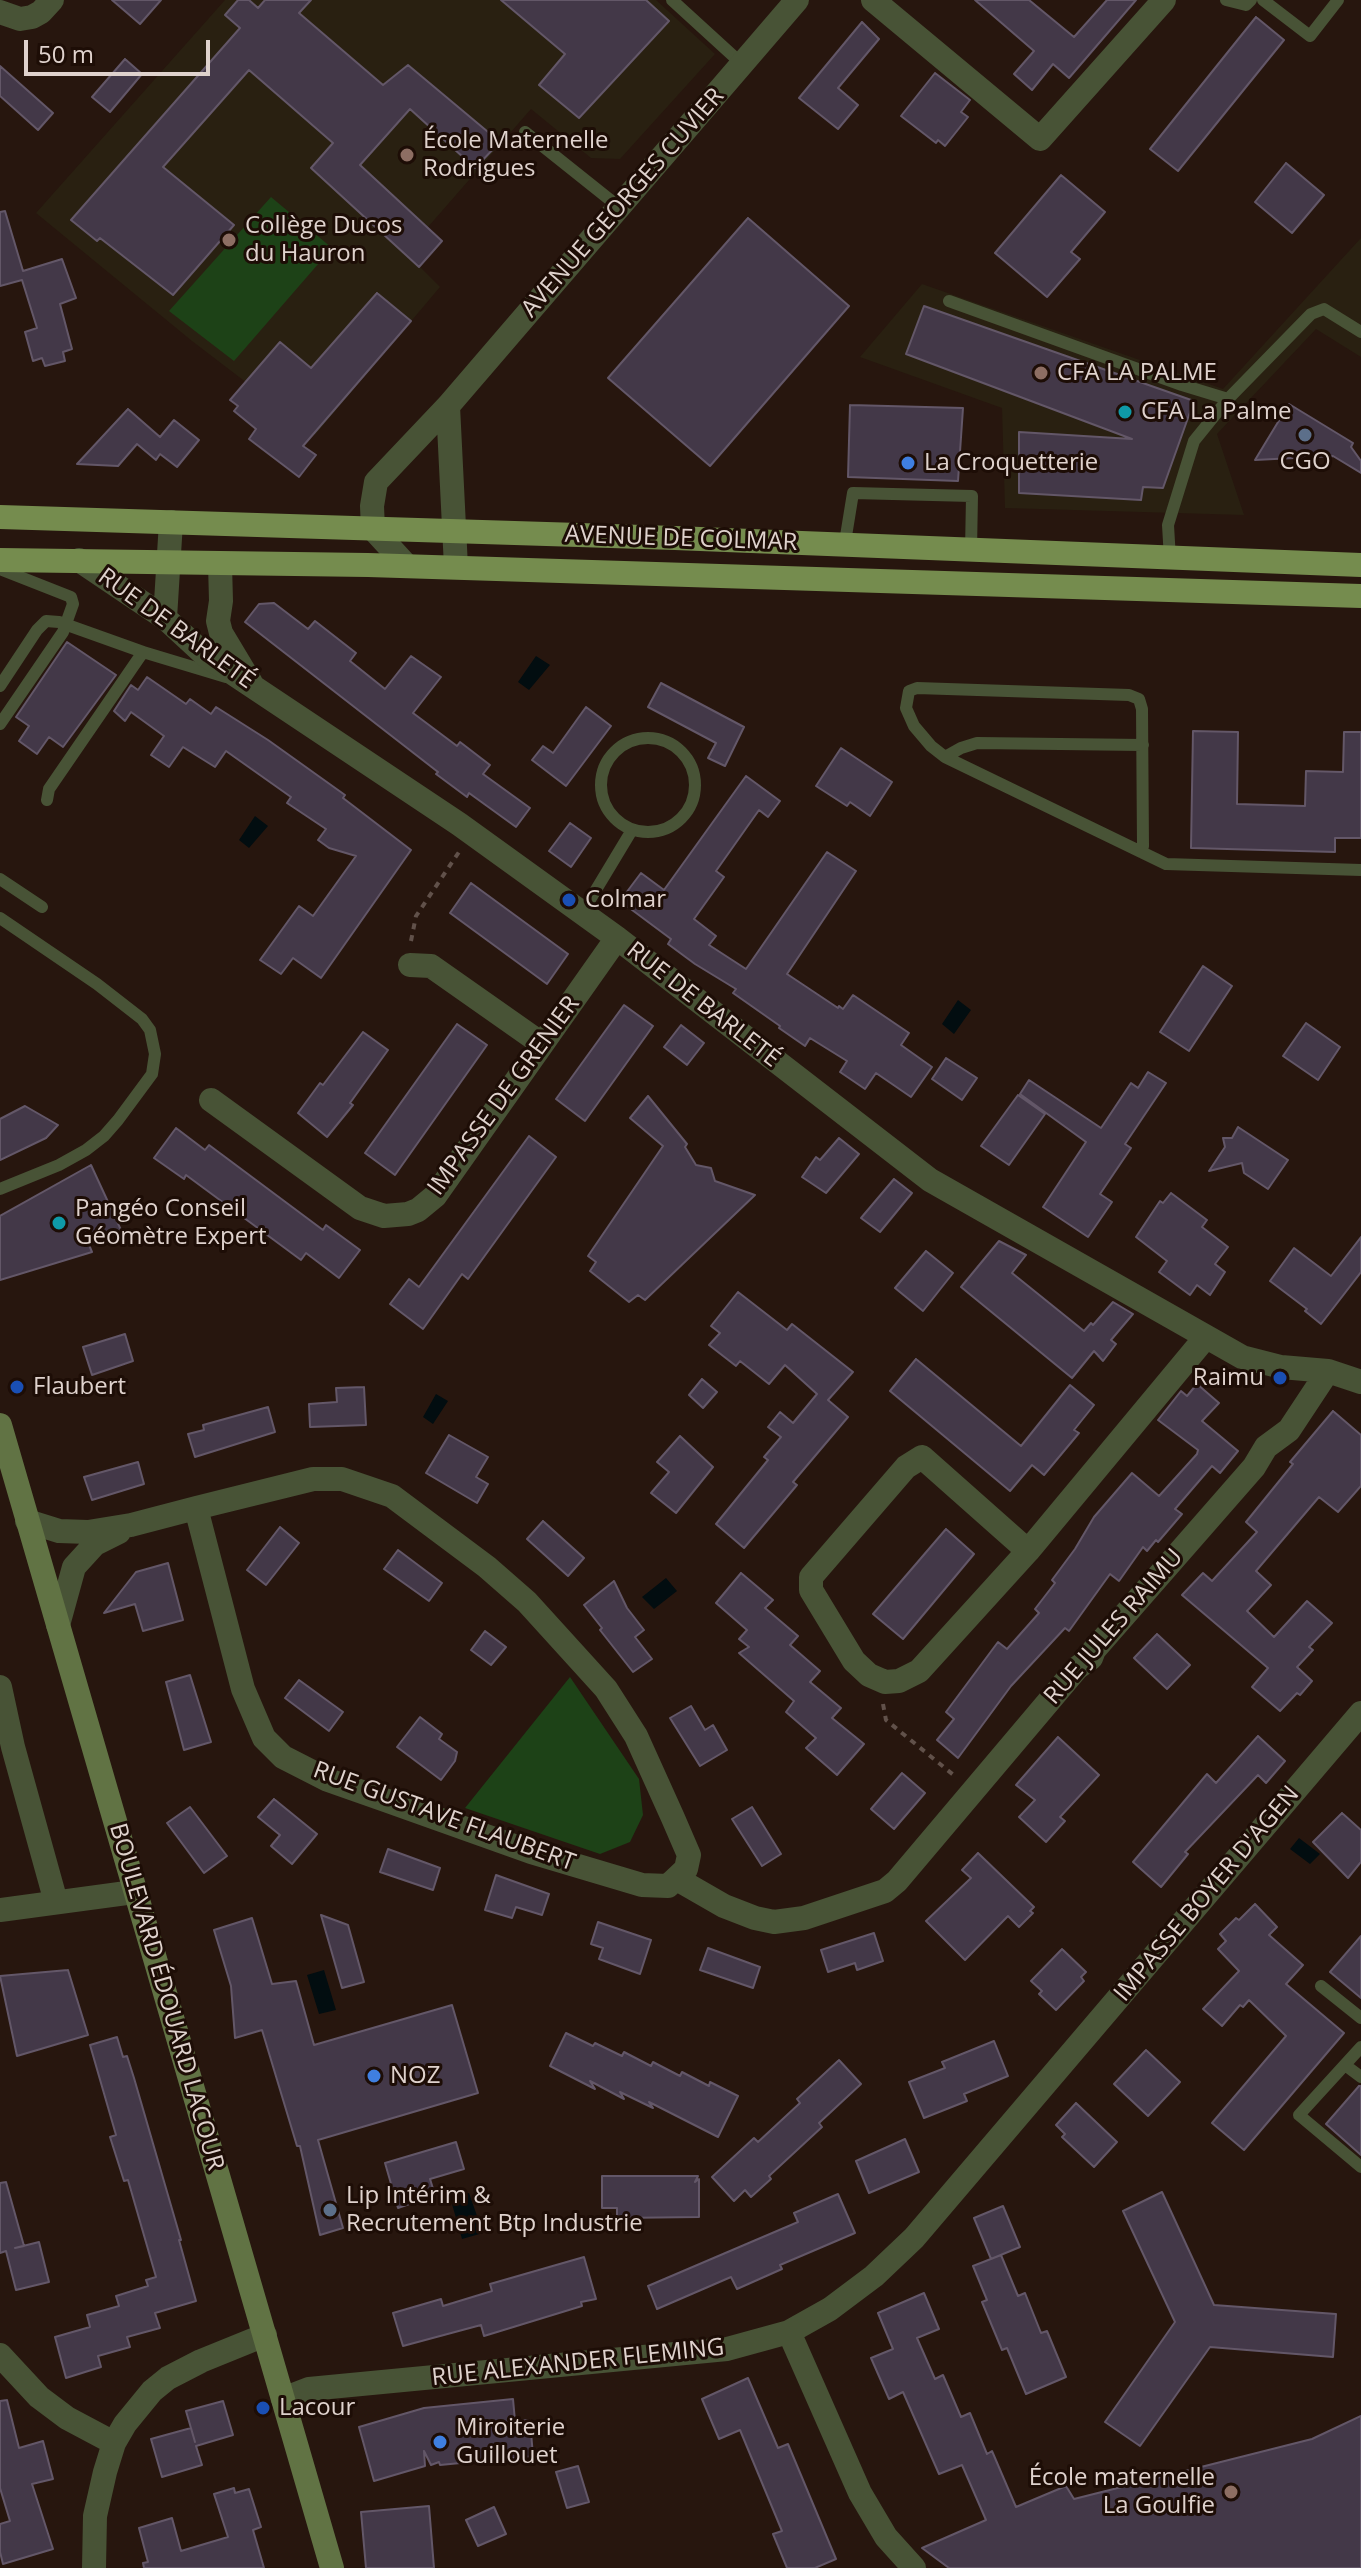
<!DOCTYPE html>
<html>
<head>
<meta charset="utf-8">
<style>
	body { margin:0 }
	#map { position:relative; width:1361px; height:2568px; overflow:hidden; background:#27160e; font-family:"Open Sans",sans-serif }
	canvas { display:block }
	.scale { position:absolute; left:24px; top:40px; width:186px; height:36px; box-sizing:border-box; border:4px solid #dfd2cd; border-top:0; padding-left:10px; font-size:24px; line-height:28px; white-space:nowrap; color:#dfd2cd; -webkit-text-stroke:6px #1d0d06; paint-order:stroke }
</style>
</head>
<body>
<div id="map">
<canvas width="1361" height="2568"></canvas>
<div class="scale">50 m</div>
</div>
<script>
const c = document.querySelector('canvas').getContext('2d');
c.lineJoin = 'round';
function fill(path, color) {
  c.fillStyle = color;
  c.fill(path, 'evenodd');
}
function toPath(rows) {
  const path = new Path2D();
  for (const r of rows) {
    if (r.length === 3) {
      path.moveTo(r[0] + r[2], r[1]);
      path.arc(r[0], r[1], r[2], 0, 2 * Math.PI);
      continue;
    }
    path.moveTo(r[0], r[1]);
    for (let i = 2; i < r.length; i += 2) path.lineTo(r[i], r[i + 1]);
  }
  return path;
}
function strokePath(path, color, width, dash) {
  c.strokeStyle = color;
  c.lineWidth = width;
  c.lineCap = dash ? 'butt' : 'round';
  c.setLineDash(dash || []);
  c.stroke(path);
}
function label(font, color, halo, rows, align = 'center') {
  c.font = font + ' "Open Sans",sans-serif';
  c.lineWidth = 6;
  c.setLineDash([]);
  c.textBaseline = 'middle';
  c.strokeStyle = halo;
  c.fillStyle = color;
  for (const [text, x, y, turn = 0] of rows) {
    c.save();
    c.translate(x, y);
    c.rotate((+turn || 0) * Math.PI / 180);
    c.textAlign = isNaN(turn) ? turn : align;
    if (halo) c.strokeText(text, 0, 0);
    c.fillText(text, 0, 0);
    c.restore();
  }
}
fill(toPath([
	[225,0,656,0,715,54,620,159,591,158,531,109,428,227,442,241,420,267,440,287,315,435,192,341,36,213],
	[1361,238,1361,357,1316,329,1217,434,1244,515,1005,508,1002,408,860,357,922,284,1223,389]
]), '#292011');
fill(toPath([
	[271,197,332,248,234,361,169,311],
	[570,1677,639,1779,643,1815,630,1842,600,1854,465,1808]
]), '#1d4217');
fill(toPath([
	[536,656,550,665,529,690,518,682],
	[255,816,268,826,249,848,239,840],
	[958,1000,971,1010,954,1034,942,1024],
	[436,1394,448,1401,433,1424,423,1417],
	[666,1578,677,1591,654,1609,642,1597],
	[1299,1838,1320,1854,1310,1864,1290,1849],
	[324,1970,336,2010,319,2014,307,1975],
	[469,2193,483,2233,462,2239,450,2197]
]), '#020d10');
const building = toPath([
	[112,0,161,0,140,24,112,0],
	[238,0,249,0,258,8,265,0,311,0,299,13,383,85,408,65,500,142,475,168,410,109,360,165,442,241,419,267,311,168,333,143,249,70,163,167,234,225,173,295,100,238,97,241,71,220,240,28,225,15,238,0],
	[501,0,646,0,669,21,579,118,539,85,565,54,501,0],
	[975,0,1029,0,1074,37,1107,0,1136,0,1069,78,1053,64,1032,90,1014,74,1034,51,975,0],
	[1256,17,1284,40,1178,171,1150,149,1256,17],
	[862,22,879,39,838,88,858,105,838,129,799,98,862,22],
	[125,59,142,74,110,112,92,97,125,59],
	[0,66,53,113,38,130,0,96,0,66],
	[935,73,970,100,961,112,968,117,945,146,938,140,936,143,901,116,935,73],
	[1286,163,1324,195,1292,233,1255,202,1286,163],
	[1061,175,1105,212,1071,252,1080,259,1047,297,995,253,1061,175],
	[5,211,23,271,62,259,76,298,60,304,72,349,63,352,65,361,45,366,42,358,33,361,25,332,37,328,22,280,0,286,0,212,5,211],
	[748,218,849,306,710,466,608,378,748,218],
	[377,293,411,321,303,446,316,455,299,477,249,439,256,429,234,411,238,406,230,400,280,342,311,368,377,293],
	[924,306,1194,401,1163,488,1143,487,1141,500,1019,493,1019,432,1132,439,906,354,924,306],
	[1289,404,1353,443,1351,447,1361,461,1361,473,1333,456,1255,460,1289,404],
	[850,405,963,408,958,481,848,477,850,405],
	[128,409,160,437,174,420,199,440,177,467,160,454,156,460,137,444,118,466,77,464,128,409],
	[274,603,308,629,315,621,356,653,350,661,385,689,411,656,441,677,413,713,457,746,460,742,490,765,483,774,530,808,516,827,469,793,467,797,436,774,438,772,245,622,259,604,274,603],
	[67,642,116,675,63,747,49,737,37,754,19,741,29,726,16,717,67,642],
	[147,677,186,704,190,699,211,714,216,707,268,740,345,795,343,798,411,850,321,978,293,958,281,974,260,960,299,906,313,916,356,856,329,848,318,840,326,829,287,803,291,797,226,751,215,767,183,747,169,767,151,755,164,736,131,712,125,721,114,711,131,685,138,690,147,677],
	[661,683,744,727,725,766,708,758,716,743,648,707,661,683],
	[586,707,611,726,566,786,532,760,543,746,553,753,586,707],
	[1193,731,1238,732,1237,804,1305,806,1306,771,1343,772,1344,732,1361,732,1361,838,1335,838,1335,852,1191,848,1193,731],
	[841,748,892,782,870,816,850,802,847,806,816,786,841,748],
	[746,776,780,801,768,817,759,810,716,871,724,877,694,919,716,936,709,945,746,969,827,852,856,871,787,974,838,1008,839,1006,843,1009,853,995,909,1033,901,1045,932,1067,911,1097,876,1073,865,1089,840,1072,847,1061,810,1038,805,1046,779,1028,780,1026,733,993,736,989,695,964,668,944,671,939,620,901,641,873,664,890,746,776],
	[570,823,591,838,571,867,549,851,570,823],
	[471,883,568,954,547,984,450,913,471,883],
	[1203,966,1232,986,1189,1051,1160,1032,1203,966],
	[624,1005,653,1026,585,1121,556,1099,624,1005],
	[1306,1023,1340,1047,1318,1080,1283,1056,1306,1023],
	[457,1024,487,1045,395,1175,365,1153,457,1024],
	[681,1025,704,1043,687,1065,664,1047,681,1025],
	[363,1032,388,1050,350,1103,353,1105,327,1137,298,1113,320,1083,323,1085,363,1032],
	[946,1058,977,1078,962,1100,932,1079,946,1058],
	[1148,1072,1166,1083,1125,1144,1131,1148,1100,1194,1112,1202,1088,1237,1043,1207,1086,1142,1020,1094,1029,1080,1101,1128,1131,1083,1138,1088,1148,1072],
	[1018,1095,1045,1114,1009,1165,981,1146,1018,1095],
	[648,1096,687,1144,685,1147,696,1165,711,1168,715,1181,755,1195,645,1300,638,1295,629,1302,590,1271,596,1262,588,1256,663,1146,630,1118,648,1096],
	[25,1106,58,1125,46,1138,0,1160,0,1119,25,1106],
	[1238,1127,1288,1160,1268,1189,1244,1173,1242,1163,1209,1171,1225,1147,1223,1138,1232,1138,1238,1127],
	[176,1128,205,1150,209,1145,323,1230,326,1225,360,1250,339,1278,306,1253,301,1260,186,1175,184,1179,154,1158,176,1128],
	[529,1136,556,1157,468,1279,462,1274,423,1329,390,1304,409,1279,419,1287,529,1136],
	[839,1138,859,1154,826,1193,802,1177,816,1157,820,1160,839,1138],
	[91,1165,121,1230,87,1240,92,1252,0,1280,0,1216,91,1165],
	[894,1179,912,1193,880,1232,861,1218,894,1179],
	[1171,1193,1207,1220,1202,1227,1228,1247,1215,1264,1225,1272,1210,1295,1197,1285,1190,1295,1159,1272,1167,1261,1136,1237,1160,1201,1163,1203,1171,1193],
	[1361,1237,1361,1272,1321,1324,1305,1311,1307,1309,1270,1281,1294,1248,1331,1276,1361,1237],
	[999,1241,1026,1255,1012,1273,1084,1331,1091,1323,1093,1325,1113,1302,1133,1314,1111,1340,1116,1344,1103,1361,1094,1351,1072,1378,961,1287,999,1241],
	[926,1251,953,1273,923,1311,895,1288,926,1251],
	[738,1292,787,1330,792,1324,853,1372,828,1400,848,1417,793,1482,797,1485,744,1548,716,1524,768,1460,764,1457,781,1437,768,1427,780,1412,793,1423,817,1394,785,1365,769,1384,740,1361,736,1366,709,1345,720,1333,711,1326,738,1292],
	[125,1334,133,1361,92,1375,83,1347,125,1334],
	[916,1359,1021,1446,1070,1385,1094,1405,1074,1430,1079,1433,1044,1475,1032,1465,1010,1491,890,1391,916,1359],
	[702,1379,717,1392,703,1408,689,1395,702,1379],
	[1197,1384,1219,1403,1202,1421,1238,1451,1220,1473,1212,1466,1175,1509,1182,1514,1158,1542,1156,1540,1147,1551,1143,1547,1119,1581,1110,1574,1069,1631,1065,1628,1011,1686,958,1758,937,1740,954,1719,946,1712,998,1642,1007,1649,1039,1613,1035,1609,1055,1583,1052,1580,1075,1549,1094,1517,1132,1473,1159,1496,1197,1454,1198,1450,1158,1420,1181,1391,1187,1396,1197,1384],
	[364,1387,366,1425,310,1427,309,1404,337,1402,336,1388,364,1387],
	[268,1407,275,1432,195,1457,188,1434,204,1430,203,1425,268,1407],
	[1333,1411,1361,1435,1361,1486,1338,1512,1319,1497,1256,1571,1271,1585,1247,1611,1274,1637,1307,1601,1332,1623,1309,1647,1313,1650,1297,1667,1312,1681,1300,1695,1297,1693,1280,1711,1252,1687,1268,1668,1182,1595,1203,1573,1212,1581,1257,1532,1246,1522,1293,1464,1290,1462,1333,1411],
	[449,1435,488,1457,476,1477,488,1484,477,1503,426,1473,449,1435],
	[680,1436,713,1467,676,1513,651,1493,669,1472,657,1462,680,1436],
	[138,1462,144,1484,92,1500,84,1477,138,1462],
	[543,1521,584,1558,568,1576,527,1539,543,1521],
	[280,1527,299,1543,266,1585,247,1570,280,1527],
	[946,1529,974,1554,903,1639,873,1614,946,1529],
	[398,1550,442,1583,429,1601,384,1569,398,1550],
	[168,1563,183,1620,143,1631,135,1604,104,1613,136,1572,168,1563],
	[741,1573,773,1600,765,1608,798,1636,790,1645,820,1671,810,1682,841,1708,832,1718,864,1744,837,1775,806,1748,816,1738,786,1712,794,1701,739,1653,749,1647,739,1639,747,1630,716,1603,741,1573],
	[614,1581,627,1608,644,1630,635,1637,652,1659,633,1672,600,1630,602,1628,584,1605,614,1581],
	[485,1631,506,1647,491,1665,471,1650,485,1631],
	[1157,1634,1190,1665,1167,1689,1134,1658,1157,1634],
	[190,1675,211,1742,184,1750,166,1682,190,1675],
	[299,1680,343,1712,329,1731,285,1698,299,1680],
	[691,1706,705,1730,713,1725,727,1750,700,1766,670,1718,691,1706],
	[420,1717,442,1734,439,1739,457,1752,455,1761,441,1780,397,1747,420,1717],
	[1258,1736,1285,1761,1266,1783,1258,1775,1185,1852,1188,1854,1161,1887,1133,1862,1207,1774,1216,1783,1258,1736],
	[1058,1737,1099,1775,1060,1817,1065,1821,1046,1842,1019,1817,1035,1800,1016,1785,1058,1737],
	[902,1773,925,1793,894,1829,871,1809,902,1773],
	[274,1799,317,1834,292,1864,271,1846,280,1835,258,1817,274,1799],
	[190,1807,227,1856,204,1873,167,1823,190,1807],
	[752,1807,781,1854,762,1866,732,1819,752,1807],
	[1342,1813,1361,1830,1361,1862,1348,1878,1313,1842,1342,1813],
	[388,1849,440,1868,433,1890,380,1872,388,1849],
	[978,1853,1034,1907,1030,1911,1033,1913,1019,1927,1008,1916,965,1960,926,1921,971,1878,962,1870,978,1853],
	[496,1875,549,1894,542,1915,516,1907,512,1918,485,1910,496,1875],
	[1255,1904,1277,1927,1269,1935,1303,1965,1286,1984,1344,2033,1244,2150,1212,2123,1286,2036,1249,2000,1243,2007,1240,2005,1222,2026,1203,2009,1239,1971,1218,1949,1226,1941,1220,1934,1236,1918,1239,1920,1255,1904],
	[321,1915,348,1925,364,1982,342,1988,321,1915],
	[252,1918,272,1984,296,1981,314,2045,452,2005,478,2093,318,2140,343,2228,320,2235,300,2146,297,2146,262,2030,235,2038,231,1986,214,1930,252,1918],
	[598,1922,651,1940,640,1974,599,1959,603,1948,591,1944,598,1922],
	[874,1933,883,1961,857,1970,855,1963,828,1972,821,1950,874,1933],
	[1361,1936,1361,1998,1330,1972,1361,1936],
	[708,1948,760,1967,753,1988,700,1970,708,1948],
	[1062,1949,1086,1972,1081,1977,1084,1981,1056,2010,1039,1994,1042,1991,1031,1981,1062,1949],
	[68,1970,88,2035,17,2056,0,1976,68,1970],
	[566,2033,593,2046,595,2043,622,2056,624,2052,651,2066,653,2062,680,2076,682,2072,709,2086,710,2082,738,2096,718,2137,649,2102,653,2108,620,2092,624,2099,590,2081,595,2089,550,2066,566,2033],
	[117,2037,123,2057,127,2056,134,2078,181,2240,179,2240,196,2301,155,2313,160,2328,127,2337,130,2347,98,2356,101,2367,66,2378,55,2337,90,2327,87,2315,119,2306,116,2296,148,2286,146,2280,156,2277,128,2180,124,2181,110,2137,116,2135,90,2045,117,2037],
	[994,2041,1008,2076,964,2094,967,2101,924,2118,909,2082,945,2068,942,2062,994,2041],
	[1146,2050,1180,2082,1148,2116,1114,2084,1146,2050],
	[839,2060,861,2084,819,2123,822,2127,769,2176,771,2179,751,2197,745,2190,734,2201,712,2177,754,2138,758,2142,800,2103,797,2099,839,2060],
	[1359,2086,1361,2086,1361,2155,1326,2124,1359,2086],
	[1076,2103,1117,2142,1094,2167,1062,2137,1065,2134,1056,2125,1076,2103],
	[905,2139,919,2172,869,2193,856,2161,905,2139],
	[456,2142,464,2169,430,2179,435,2195,398,2208,385,2163,456,2142],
	[602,2176,698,2176,695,2182,699,2179,699,2217,617,2218,617,2208,602,2208,602,2176],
	[6,2182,24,2246,15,2248,39,2242,49,2282,16,2290,6,2251,0,2253,0,2183,6,2182],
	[1162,2192,1214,2305,1336,2314,1333,2357,1210,2347,1140,2446,1105,2422,1175,2322,1123,2211,1162,2192],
	[838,2194,855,2233,780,2265,782,2269,737,2289,731,2277,657,2309,648,2286,798,2222,794,2213,838,2194],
	[1003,2206,1020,2247,991,2259,974,2218,1003,2206],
	[1001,2255,1018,2296,1025,2293,1041,2333,1047,2331,1066,2377,1026,2394,1007,2348,1002,2350,982,2302,987,2300,973,2266,1001,2255],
	[584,2257,596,2299,581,2302,582,2306,484,2336,481,2325,403,2346,393,2313,441,2299,443,2306,492,2291,490,2284,584,2257],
	[924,2293,939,2329,917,2338,935,2379,943,2375,961,2417,970,2413,987,2454,992,2451,1016,2507,1066,2486,1074,2499,1312,2439,1361,2416,1361,2568,949,2568,922,2548,986,2520,962,2465,939,2474,903,2392,889,2399,871,2358,893,2349,878,2313,924,2293],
	[748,2378,778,2448,788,2444,836,2559,815,2568,787,2568,773,2534,782,2531,740,2430,719,2439,702,2399,748,2378],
	[513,2399,515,2421,530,2420,533,2456,440,2465,439,2462,431,2465,424,2451,425,2466,374,2481,359,2427,424,2408,513,2399],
	[7,2400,19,2448,43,2441,53,2479,32,2484,53,2549,3,2564,0,2552,0,2524,10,2521,0,2488,0,2401,7,2400],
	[223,2401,233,2435,196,2446,202,2465,162,2477,151,2439,191,2428,195,2442,186,2411,223,2401],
	[578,2466,589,2502,567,2508,556,2472,578,2466],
	[234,2488,235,2493,249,2489,261,2527,253,2530,264,2568,144,2568,143,2563,148,2562,139,2528,172,2518,181,2551,228,2537,214,2494,234,2488],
	[429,2506,434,2568,366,2568,361,2512,429,2506],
	[494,2507,506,2534,478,2546,466,2520,494,2507]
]);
fill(building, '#433848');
strokePath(building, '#635768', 2);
strokePath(toPath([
	[411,941,416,916,459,852],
	[883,1704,886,1720,956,1777]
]), '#61514a', 4, [6, 6]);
strokePath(toPath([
	[672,0,742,64],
	[1226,0,1246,5,1251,0],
	[1263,0,1310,36,1338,0],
	[525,132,619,207],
	[949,301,1182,385,1228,399],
	[837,543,846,536,853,493,972,496,971,550],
	[1170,559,1168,525,1194,441,1228,399,1311,314,1324,309,1361,332],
	[0,569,71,597,73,604,63,632,0,724],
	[0,686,37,630,46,621,59,622,143,652],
	[648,785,47],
	[945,757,961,748,977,743,1143,745],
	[47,800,49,789,143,652,226,677],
	[1141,852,1143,846,1142,709,1139,699,1129,695,917,688,909,691,906,708,914,726,931,746,945,757,1166,864,1361,870],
	[0,879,42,907],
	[582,913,632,830],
	[0,918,97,984,142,1019,150,1030,155,1054,152,1074,118,1120,104,1136,86,1150,59,1165,0,1189],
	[1321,1986,1361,2018],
	[1361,2047,1299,2115,1361,2167],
	[1345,2065,1361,2077]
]), '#485336', 12);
strokePath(toPath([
	[873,0,1040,139,1164,0],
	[0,12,20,19,32,17,41,12,52,0],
	[448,406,456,567],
	[79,560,165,618,204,654,459,824,617,938,930,1180,1242,1357,1281,1367,1328,1371,1361,1382],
	[220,564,221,601,218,621,221,633,251,683],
	[407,566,373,529,372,506,376,482,448,406,797,0],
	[165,618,171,522],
	[410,965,431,966,542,1044],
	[211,1100,360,1208,384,1216,408,1214,418,1210,435,1196,617,938],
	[27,1521,59,1531,88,1532,131,1525,196,1508,313,1479,342,1479,392,1496,487,1567,527,1602,606,1689,636,1736,673,1818,689,1855,686,1869,668,1886,642,1885,531,1852,385,1800,328,1780,283,1757,264,1738,243,1689,196,1508],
	[1028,1551,922,1457,906,1467,811,1577,811,1590,854,1661,869,1675,885,1682,899,1681,919,1671,1028,1551,1205,1338],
	[58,1625,74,1567,95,1544,119,1532],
	[0,1687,13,1747,56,1902],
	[677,1879,724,1906,755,1918,774,1922,804,1918,885,1891,897,1881,1077,1668,1091,1658,1094,1650,1254,1467,1266,1447,1289,1430,1328,1371],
	[0,1910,134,1892],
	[789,2332,860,2493,886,2537,914,2568],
	[0,2355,39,2397,67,2418,114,2443],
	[283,2399,309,2389,727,2349,789,2332,830,2309,874,2276,914,2238,1361,1713],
	[94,2568,95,2516,105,2472,114,2443,125,2424,152,2391,168,2378,201,2361,265,2335]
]), '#485336', 24);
strokePath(toPath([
	[0,1425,332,2568]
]), '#617344', 24);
strokePath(toPath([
	[0,517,675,538,1361,565],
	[0,560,368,565,1361,596]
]), '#758c4e', 24);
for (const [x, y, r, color] of [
	[407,155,8,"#8d6e63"],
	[229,240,8,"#8d6e63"],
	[1041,373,8,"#8d6e63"],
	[1125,412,8,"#0f9aa8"],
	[1305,435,8,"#5c6f8a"],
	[908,463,8,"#3f7fe0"],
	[569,900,8,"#1a4fb4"],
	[59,1223,8,"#0f9aa8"],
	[1280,1378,8,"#1a4fb4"],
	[17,1387,8,"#1a4fb4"],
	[374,2076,8,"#3f7fe0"],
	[330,2210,8,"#5c6f8a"],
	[263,2408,8,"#1a4fb4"],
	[440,2442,8,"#3f7fe0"],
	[1231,2492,8,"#8d6e63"]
]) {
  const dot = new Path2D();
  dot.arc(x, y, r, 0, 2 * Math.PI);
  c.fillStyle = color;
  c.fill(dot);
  strokePath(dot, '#1d0d06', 3);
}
label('24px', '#dfd2cd', '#1d0d06', [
	["École Maternelle",423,141],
	["Rodrigues",423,169],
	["Collège Ducos",245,226],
	["du Hauron",245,254],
	["CFA LA PALME",1057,373],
	["CFA La Palme",1141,412],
	["CGO",1305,462,"center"],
	["La Croquetterie",924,463],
	["Colmar",585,900],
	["Pangéo Conseil",75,1209],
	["Géomètre Expert",75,1237],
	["Raimu",1264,1378,"right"],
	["Flaubert",33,1387],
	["NOZ",390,2076],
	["Lip Intérim &",346,2196],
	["Recrutement Btp Industrie",346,2224],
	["Lacour",279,2408],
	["Miroiterie",456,2428],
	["Guillouet",456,2456],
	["École maternelle",1215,2478,"right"],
	["La Goulfie",1215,2506,"right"]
], 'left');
label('24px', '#dfd2cd', '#1d0d06', [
	["AVENUE GEORGES CUVIER",623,203,-49],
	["AVENUE DE COLMAR",681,539,2],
	["RUE DE BARLETÉ",176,629,36],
	["RUE DE BARLETÉ",703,1005,38],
	["IMPASSE DE GRENIER",504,1096,-54],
	["RUE JULES RAIMU",1114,1627,-49],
	["RUE GUSTAVE FLAUBERT",444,1817,20],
	["IMPASSE BOYER D'AGEN",1207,1894,-50],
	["BOULEVARD ÉDOUARD LACOUR",166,1997,74],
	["RUE ALEXANDER FLEMING",578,2363,-6]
]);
</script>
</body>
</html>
